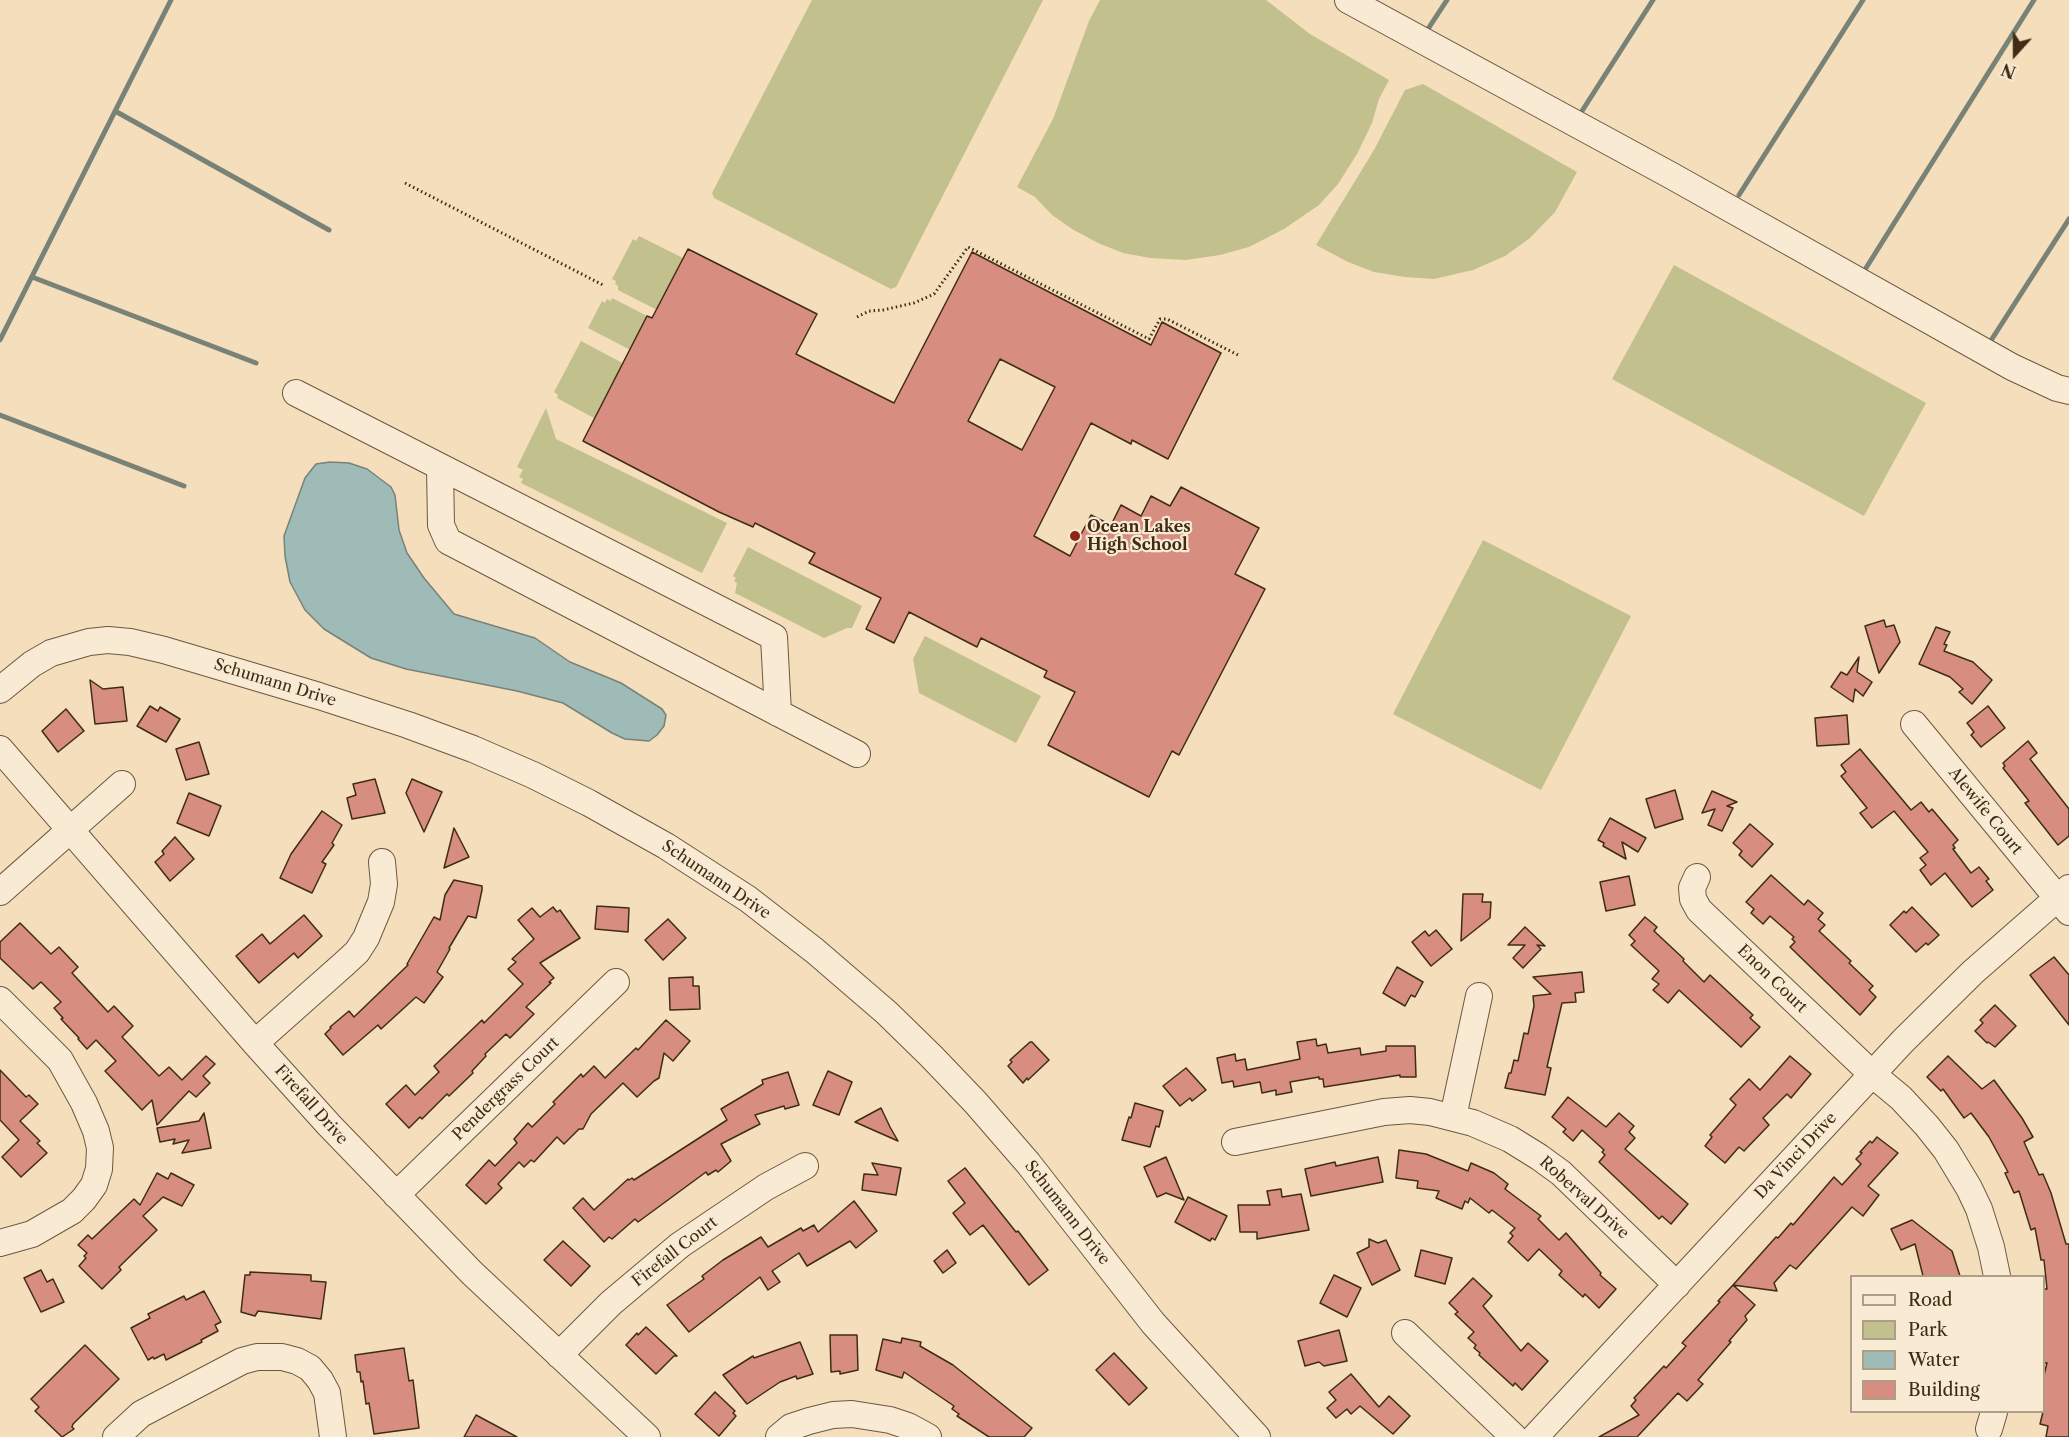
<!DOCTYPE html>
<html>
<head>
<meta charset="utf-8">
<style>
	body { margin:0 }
	#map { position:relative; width:2069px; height:1437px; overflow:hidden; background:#f5debc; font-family:"Libre Caslon Text",serif }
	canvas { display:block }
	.legend { position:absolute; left:1850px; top:1275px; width:195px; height:138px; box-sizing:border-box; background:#f8ead3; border:2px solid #ae9e87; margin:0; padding:8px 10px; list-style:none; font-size:18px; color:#402c15 }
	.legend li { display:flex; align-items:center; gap:12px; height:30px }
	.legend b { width:30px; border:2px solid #ae9e87 }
	.north { position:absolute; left:1985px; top:24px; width:60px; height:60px; -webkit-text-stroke:4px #f8ead3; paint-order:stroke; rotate:201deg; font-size:16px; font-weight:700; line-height:24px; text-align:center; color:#402c15 }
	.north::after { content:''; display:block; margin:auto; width:21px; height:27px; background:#402c15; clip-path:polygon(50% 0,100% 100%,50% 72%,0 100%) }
</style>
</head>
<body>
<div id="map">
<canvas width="2069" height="1437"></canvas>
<ul class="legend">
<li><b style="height:8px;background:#f8ead3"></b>Road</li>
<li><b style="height:16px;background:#c2c08c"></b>Park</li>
<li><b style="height:16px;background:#9ebbb8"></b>Water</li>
<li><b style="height:16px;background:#d78e80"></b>Building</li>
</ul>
<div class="north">N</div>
</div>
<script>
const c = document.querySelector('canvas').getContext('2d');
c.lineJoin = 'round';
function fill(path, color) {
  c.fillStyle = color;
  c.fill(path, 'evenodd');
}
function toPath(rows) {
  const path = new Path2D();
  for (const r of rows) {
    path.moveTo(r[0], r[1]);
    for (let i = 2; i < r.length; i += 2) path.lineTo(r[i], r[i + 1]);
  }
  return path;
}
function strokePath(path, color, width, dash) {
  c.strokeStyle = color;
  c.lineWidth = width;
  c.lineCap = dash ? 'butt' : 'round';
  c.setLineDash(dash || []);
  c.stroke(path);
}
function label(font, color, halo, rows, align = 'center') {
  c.font = font + ' "Libre Caslon Text",serif';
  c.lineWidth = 4.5;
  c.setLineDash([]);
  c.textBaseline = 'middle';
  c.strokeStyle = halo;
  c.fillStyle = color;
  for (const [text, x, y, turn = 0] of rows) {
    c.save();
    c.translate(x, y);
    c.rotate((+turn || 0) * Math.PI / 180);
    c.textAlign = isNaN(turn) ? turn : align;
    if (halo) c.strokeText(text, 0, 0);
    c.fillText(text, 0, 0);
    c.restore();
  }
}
fill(toPath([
	[812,0,1043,0,896,287,891,289,714,198,712,193],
	[1100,0,1266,0,1310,34,1389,80,1379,99,1372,123,1357,154,1338,184,1319,205,1284,229,1249,247,1220,255,1186,260,1150,258,1123,253,1098,243,1072,229,1052,215,1035,197,1017,187,1053,119,1089,21],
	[1423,84,1577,172,1555,212,1530,238,1505,256,1473,270,1434,279,1405,277,1374,272,1348,262,1316,245,1374,150,1405,90],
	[639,236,691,262,665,314,618,290,618,286,615,284,616,281,612,279,633,239,636,241],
	[1674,265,1926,403,1864,516,1612,379],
	[612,298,657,321,640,355,588,328,602,301,605,303,607,299,611,301],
	[581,341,628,366,603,423,557,398,558,395,554,392],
	[546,408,556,439,727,523,702,573,521,483,523,479,519,477,523,470,517,467],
	[1483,540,1631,616,1541,790,1393,714],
	[748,547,862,606,852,628,847,628,824,638,735,593,737,583,734,581,736,578,733,576],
	[925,636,1041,696,1016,743,919,693,913,659]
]), '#c2c08c');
const water = toPath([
	[330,462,349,463,367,469,391,487,395,495,399,530,407,553,424,578,454,614,535,638,570,662,621,683,662,709,666,715,664,726,657,735,649,741,625,739,612,733,563,703,517,691,406,669,371,658,324,629,305,610,290,582,285,556,284,536,305,478,316,464,330,462]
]);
fill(water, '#9ebbb8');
strokePath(water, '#788277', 1.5);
strokePath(toPath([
	[1428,29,1447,0],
	[115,111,329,230],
	[1582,111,1653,0],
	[1739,195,1863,0],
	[1866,268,2034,0],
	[32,277,256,363],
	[0,340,171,0],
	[1990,342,2069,219],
	[0,415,184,486]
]), '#788277', 5);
const building = toPath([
	[688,249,817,314,796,354,894,403,972,252,1151,345,1162,322,1221,353,1168,459,1132,440,1131,444,1091,423,1034,536,1070,556,1091,515,1111,525,1121,505,1141,516,1151,496,1170,506,1181,487,1259,528,1235,574,1265,589,1179,755,1172,751,1149,797,1048,745,1075,692,1044,677,1047,671,981,638,977,647,909,612,894,643,866,629,881,598,809,563,815,553,755,523,753,527,719,512,583,441,647,316,652,318,688,249],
	[1000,359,1055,387,1022,450,968,421,1000,359],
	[1884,620,1886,627,1894,625,1900,642,1879,673,1865,626,1884,620],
	[1936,627,1950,632,1944,644,1947,645,1944,651,1973,662,1992,680,1972,704,1959,692,1963,689,1950,677,1919,664,1936,627],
	[1859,657,1857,672,1872,682,1863,696,1855,689,1853,702,1831,687,1841,672,1847,675,1859,657],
	[90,680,103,689,123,687,127,721,95,724,90,680],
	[150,706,158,711,160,707,180,719,166,742,137,726,150,706],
	[1988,706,2005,728,1981,747,1971,735,1974,732,1967,723,1988,706],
	[66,709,84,731,58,752,42,731,66,709],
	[1847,715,1849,744,1817,746,1815,718,1847,715],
	[2028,741,2037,753,2030,759,2069,809,2069,836,2058,845,2025,803,2029,801,2003,768,2005,766,2003,763,2028,741],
	[199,742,209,774,186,780,176,749,199,742],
	[1860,749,1911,810,1921,802,1929,812,1932,809,1958,840,1953,845,1955,848,1953,849,1971,873,1979,867,1989,879,1986,881,1993,890,1972,907,1945,873,1931,885,1920,870,1926,865,1920,858,1928,852,1894,811,1872,828,1860,813,1867,808,1841,776,1846,772,1841,765,1860,749],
	[375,779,385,813,352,819,347,798,356,795,353,784,375,779],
	[412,779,442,792,424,832,406,793,412,779],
	[1675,790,1683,819,1655,828,1646,799,1675,790],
	[1712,791,1737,802,1727,806,1733,808,1722,831,1708,825,1715,809,1702,813,1712,791],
	[189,793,221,806,209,836,177,823,189,793],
	[322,811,342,825,332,843,334,845,322,862,326,864,312,893,280,878,291,854,322,811],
	[1610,818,1646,838,1638,852,1622,842,1626,859,1603,846,1604,843,1598,840,1610,818],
	[1750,824,1773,844,1752,867,1739,855,1742,851,1733,843,1750,824],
	[454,828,469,857,444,868,454,828],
	[175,837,194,859,170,881,155,862,164,854,162,851,175,837],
	[1771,875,1804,905,1808,900,1823,913,1818,919,1825,925,1819,931,1851,961,1849,963,1873,986,1869,990,1876,997,1860,1015,1790,947,1795,942,1792,939,1794,937,1770,916,1763,924,1751,913,1754,909,1746,902,1771,875],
	[1629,876,1635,905,1606,911,1600,882,1629,876],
	[454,880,482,886,482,890,476,918,468,916,449,948,450,949,437,972,443,977,424,1003,416,997,381,1029,378,1025,343,1055,325,1034,331,1028,330,1027,349,1011,354,1017,408,965,407,964,434,917,440,920,445,895,454,880],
	[1463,894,1483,894,1482,902,1491,902,1490,918,1461,941,1463,894],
	[597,906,629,908,628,932,595,929,597,906],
	[553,907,557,912,560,910,580,938,540,963,554,978,549,982,551,983,526,1007,534,1014,510,1038,506,1034,485,1054,486,1056,472,1071,473,1073,449,1096,447,1094,422,1119,420,1117,409,1128,386,1104,406,1085,415,1095,439,1072,434,1066,482,1020,484,1023,523,984,508,969,516,962,512,959,534,939,518,920,532,908,540,917,553,907],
	[1912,907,1939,935,1928,945,1926,943,1916,952,1890,925,1904,911,1906,913,1912,907],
	[304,915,322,936,298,958,294,953,259,983,236,956,262,934,270,944,304,915],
	[1645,917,1657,927,1654,931,1684,959,1683,961,1704,982,1710,975,1753,1015,1750,1018,1760,1027,1741,1047,1679,990,1668,1003,1653,990,1659,984,1652,979,1659,971,1631,945,1635,941,1629,935,1645,917],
	[668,919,686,938,663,960,645,940,668,919],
	[20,923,51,954,59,947,78,967,72,973,108,1012,114,1006,133,1026,122,1037,159,1076,169,1067,182,1080,206,1056,215,1064,203,1076,210,1083,196,1097,189,1091,157,1125,152,1100,142,1110,105,1071,116,1061,96,1040,87,1049,78,1039,79,1038,61,1019,63,1018,54,1008,61,1002,41,982,33,989,0,958,0,942,20,923],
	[1525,927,1545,946,1537,945,1541,949,1523,968,1513,958,1525,945,1508,945,1525,927],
	[1436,930,1452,949,1431,966,1412,942,1425,931,1429,936,1436,930],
	[2054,957,2069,975,2069,1025,2030,975,2054,957],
	[1397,967,1423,982,1415,997,1411,995,1405,1006,1383,993,1397,967],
	[1582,972,1584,992,1575,993,1576,1002,1562,1003,1547,1067,1551,1068,1545,1095,1505,1088,1509,1073,1511,1073,1514,1060,1518,1061,1524,1033,1528,1034,1534,1006,1533,996,1551,994,1533,977,1582,972],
	[693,977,693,986,699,986,700,1009,670,1010,669,978,693,977],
	[1995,1005,2016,1026,1995,1047,1988,1042,1987,1043,1975,1031,1983,1023,1980,1020,1995,1005],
	[666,1020,690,1041,673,1061,664,1053,659,1078,654,1081,637,1097,623,1083,591,1114,583,1129,579,1129,564,1144,557,1137,534,1162,531,1160,524,1167,519,1162,498,1184,502,1188,486,1204,466,1185,489,1160,495,1166,517,1143,514,1139,528,1123,532,1127,555,1104,553,1102,581,1074,583,1077,594,1066,605,1078,636,1048,638,1050,666,1020],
	[1316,1039,1317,1046,1326,1044,1328,1053,1360,1048,1361,1055,1386,1051,1386,1046,1415,1046,1416,1077,1400,1077,1400,1075,1324,1087,1323,1079,1319,1079,1319,1077,1290,1082,1292,1092,1276,1095,1276,1090,1262,1093,1260,1082,1234,1087,1233,1081,1222,1083,1217,1058,1235,1054,1236,1061,1245,1059,1247,1070,1300,1059,1297,1042,1316,1039],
	[1030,1042,1032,1042,1049,1060,1028,1080,1027,1078,1023,1083,1008,1066,1012,1062,1010,1060,1030,1042],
	[1790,1056,1811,1074,1791,1098,1787,1094,1763,1118,1769,1125,1744,1151,1739,1147,1725,1163,1705,1146,1712,1137,1710,1135,1736,1105,1730,1099,1749,1079,1760,1090,1790,1056],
	[1948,1056,1982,1089,1994,1080,2022,1118,2033,1137,2024,1142,2039,1175,2043,1174,2051,1193,2066,1244,2069,1244,2069,1437,2046,1437,2048,1426,2040,1424,2043,1412,2043,1379,2047,1363,2043,1363,2043,1289,2047,1289,2044,1260,2041,1260,2035,1228,2031,1230,2019,1191,2014,1193,2005,1173,2008,1172,1989,1137,1971,1113,1964,1118,1943,1089,1941,1091,1927,1077,1948,1056],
	[1186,1068,1206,1090,1192,1101,1190,1098,1180,1106,1163,1086,1186,1068],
	[0,1070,26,1097,29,1095,38,1104,20,1121,40,1141,37,1143,47,1153,21,1177,2,1157,19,1140,0,1120,0,1070],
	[828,1071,852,1082,839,1115,813,1105,828,1071],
	[788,1072,799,1105,785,1109,784,1106,755,1115,760,1124,721,1144,731,1161,718,1172,716,1170,708,1175,706,1172,638,1222,635,1219,612,1239,609,1237,604,1242,573,1208,583,1198,594,1210,628,1179,629,1180,632,1178,634,1180,727,1120,721,1109,763,1084,762,1080,788,1072],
	[1568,1097,1606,1127,1619,1113,1634,1126,1629,1132,1635,1138,1625,1149,1688,1204,1671,1224,1662,1216,1659,1219,1599,1162,1605,1155,1602,1152,1604,1150,1582,1130,1573,1141,1563,1132,1566,1129,1552,1117,1568,1097],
	[1135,1103,1163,1111,1159,1127,1156,1126,1150,1147,1122,1140,1129,1117,1131,1118,1135,1103],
	[881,1108,890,1127,898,1141,855,1122,881,1108],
	[204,1113,211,1148,182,1153,189,1140,173,1144,175,1139,160,1142,157,1128,199,1121,204,1113],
	[1877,1137,1898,1153,1868,1186,1879,1195,1863,1216,1852,1207,1796,1269,1790,1265,1774,1283,1777,1291,1733,1285,1776,1237,1778,1238,1791,1223,1793,1225,1834,1177,1842,1185,1861,1164,1856,1159,1862,1153,1860,1152,1870,1141,1872,1143,1877,1137],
	[1399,1150,1426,1154,1468,1171,1471,1163,1494,1173,1508,1184,1505,1189,1541,1216,1538,1219,1559,1240,1566,1233,1601,1273,1600,1275,1616,1289,1599,1308,1585,1294,1583,1297,1559,1275,1562,1271,1539,1249,1528,1261,1508,1242,1513,1236,1510,1233,1515,1228,1492,1210,1489,1213,1470,1198,1468,1203,1465,1201,1462,1209,1436,1198,1439,1191,1417,1188,1418,1181,1396,1178,1399,1150],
	[1166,1157,1184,1200,1166,1193,1157,1197,1144,1167,1166,1157],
	[1378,1157,1383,1182,1311,1196,1305,1169,1335,1162,1336,1166,1378,1157],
	[872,1163,901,1168,896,1195,862,1190,864,1174,878,1175,872,1163],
	[965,1168,1016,1232,1018,1231,1048,1270,1029,1285,983,1225,970,1235,953,1213,965,1203,948,1181,965,1168],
	[157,1173,168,1179,171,1173,194,1185,182,1206,163,1197,143,1216,157,1230,119,1267,121,1270,102,1289,79,1266,86,1258,84,1256,87,1253,78,1245,88,1235,92,1239,134,1199,140,1205,157,1173],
	[1281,1189,1282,1197,1301,1194,1309,1230,1257,1239,1257,1232,1240,1232,1238,1205,1270,1205,1267,1191,1281,1189],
	[1188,1197,1227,1216,1215,1240,1212,1238,1210,1241,1175,1222,1188,1197],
	[854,1201,877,1231,856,1248,850,1241,807,1266,799,1253,772,1271,780,1282,768,1290,760,1277,689,1332,667,1305,704,1279,702,1276,723,1260,761,1237,768,1247,801,1228,803,1231,814,1225,818,1232,854,1201],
	[1912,1220,1952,1251,1960,1276,1923,1276,1915,1244,1901,1250,1891,1229,1912,1220],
	[1369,1239,1378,1243,1386,1240,1400,1270,1372,1285,1357,1253,1369,1247,1369,1239],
	[563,1241,590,1266,571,1286,544,1260,563,1241],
	[947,1250,956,1263,943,1273,934,1261,947,1250],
	[1421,1250,1452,1258,1445,1284,1415,1276,1421,1250],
	[41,1270,47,1282,53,1279,64,1302,41,1312,24,1278,41,1270],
	[250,1272,311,1275,311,1281,326,1282,321,1319,258,1311,255,1316,241,1312,245,1275,250,1275,250,1272],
	[1334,1275,1361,1288,1347,1317,1320,1303,1334,1275],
	[1473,1278,1492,1296,1483,1306,1521,1351,1528,1343,1548,1361,1522,1390,1515,1383,1513,1386,1479,1355,1480,1353,1474,1348,1476,1345,1468,1338,1474,1332,1455,1314,1458,1312,1449,1303,1473,1278],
	[1733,1285,1755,1305,1745,1316,1747,1320,1729,1341,1731,1342,1698,1380,1703,1384,1687,1401,1678,1393,1637,1437,1599,1437,1639,1415,1631,1406,1636,1400,1634,1398,1664,1366,1666,1368,1686,1346,1682,1343,1720,1302,1718,1301,1733,1285],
	[204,1291,221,1322,215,1325,218,1331,201,1340,202,1342,166,1360,164,1354,154,1359,153,1357,148,1360,131,1328,150,1318,148,1314,184,1296,186,1300,204,1291],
	[646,1327,677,1356,674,1356,656,1374,626,1345,637,1333,638,1335,646,1327],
	[1339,1330,1347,1361,1324,1366,1319,1362,1305,1366,1298,1341,1339,1330],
	[830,1335,857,1335,858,1370,840,1374,840,1371,831,1372,830,1335],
	[902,1338,921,1342,920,1346,953,1365,1032,1428,1024,1437,989,1437,957,1416,959,1414,952,1409,954,1406,904,1372,902,1378,876,1370,883,1339,901,1343,902,1338],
	[800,1342,813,1374,797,1379,796,1376,780,1382,747,1404,723,1375,753,1356,754,1358,800,1342],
	[85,1345,119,1379,73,1424,72,1427,74,1429,62,1437,35,1411,39,1407,31,1399,85,1345],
	[404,1348,409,1381,413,1380,419,1428,374,1434,369,1403,366,1404,363,1381,361,1382,360,1372,357,1372,355,1355,404,1348],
	[1114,1353,1147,1388,1129,1405,1096,1370,1114,1353],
	[1351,1374,1379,1407,1389,1396,1410,1416,1393,1434,1360,1406,1351,1414,1347,1409,1336,1418,1327,1408,1336,1400,1329,1392,1351,1374],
	[715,1392,735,1411,733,1413,736,1416,719,1436,695,1414,715,1392],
	[476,1415,517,1437,464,1437,476,1415]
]);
fill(building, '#d78e80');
strokePath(building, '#402c15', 1.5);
const minor = toPath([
	[1348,0,1672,176,2012,367,2057,388,2069,391],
	[296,393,774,637,778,713],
	[440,468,441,525,448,541,857,754],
	[0,690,32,664,51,653,89,642,108,640,130,642,164,650,319,696,408,725,473,749,533,775,589,803,666,846,748,899,815,951,887,1013,932,1057,976,1103,1028,1163,1153,1323,1257,1437],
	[1914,724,2069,912],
	[0,749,255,1043,329,1125,472,1273,647,1437],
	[1697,877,1692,888,1693,899,1699,910,1872,1074,1901,1098,1927,1126,1946,1150,1969,1188,1979,1209,1991,1247,1997,1276],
	[0,892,122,784],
	[0,1000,60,1060,84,1103,96,1131,100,1148,99,1169,94,1185,84,1199,72,1211,32,1234,0,1243],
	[255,1043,344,964,357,952,366,938,381,902,384,884,382,862],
	[1453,1117,1479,996],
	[1235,1142,1384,1112,1410,1110,1430,1112,1473,1123,1510,1139,1539,1157,1561,1173,1677,1285],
	[396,1195,616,982],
	[1405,1333,1514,1437],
	[559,1355,611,1303,680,1245,766,1187,805,1166],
	[1989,1429,1994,1412],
	[116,1437,141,1414,242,1361,257,1357,282,1357,297,1361,310,1368,320,1380,327,1393,333,1437],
	[779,1437,791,1427,809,1421,833,1415,852,1414,890,1420,908,1426,928,1437],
	[1535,1437,1903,1041,1973,972,2069,888]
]);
strokePath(minor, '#6d583f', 28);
strokePath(toPath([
	[405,183,603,285],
	[857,317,869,311,883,310,914,303,934,294,968,247,1149,339,1160,319,1167,319,1238,355]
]), '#402c15', 3, [1.5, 3]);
strokePath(minor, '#f8ead3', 26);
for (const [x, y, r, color] of [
	[1075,536,6,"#8f2418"]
]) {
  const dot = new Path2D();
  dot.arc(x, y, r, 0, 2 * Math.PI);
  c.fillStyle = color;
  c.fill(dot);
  strokePath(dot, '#f8ead3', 2);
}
label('bold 16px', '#402c15', '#f8ead3', [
	["Ocean Lakes",1087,527],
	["High School",1087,545]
], 'left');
label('16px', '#402c15', '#f8ead3', [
	["Schumann Drive",275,683,17],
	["Alewife Court",1985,811,51],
	["Schumann Drive",716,880,34],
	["Enon Court",1772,979,44],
	["Pendergrass Court",506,1089,-44],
	["Firefall Drive",311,1105,48],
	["Da Vinci Drive",1796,1156,-47],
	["Roberval Drive",1584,1198,42],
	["Schumann Drive",1067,1213,52],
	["Firefall Court",675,1252,-38]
]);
</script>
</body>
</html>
